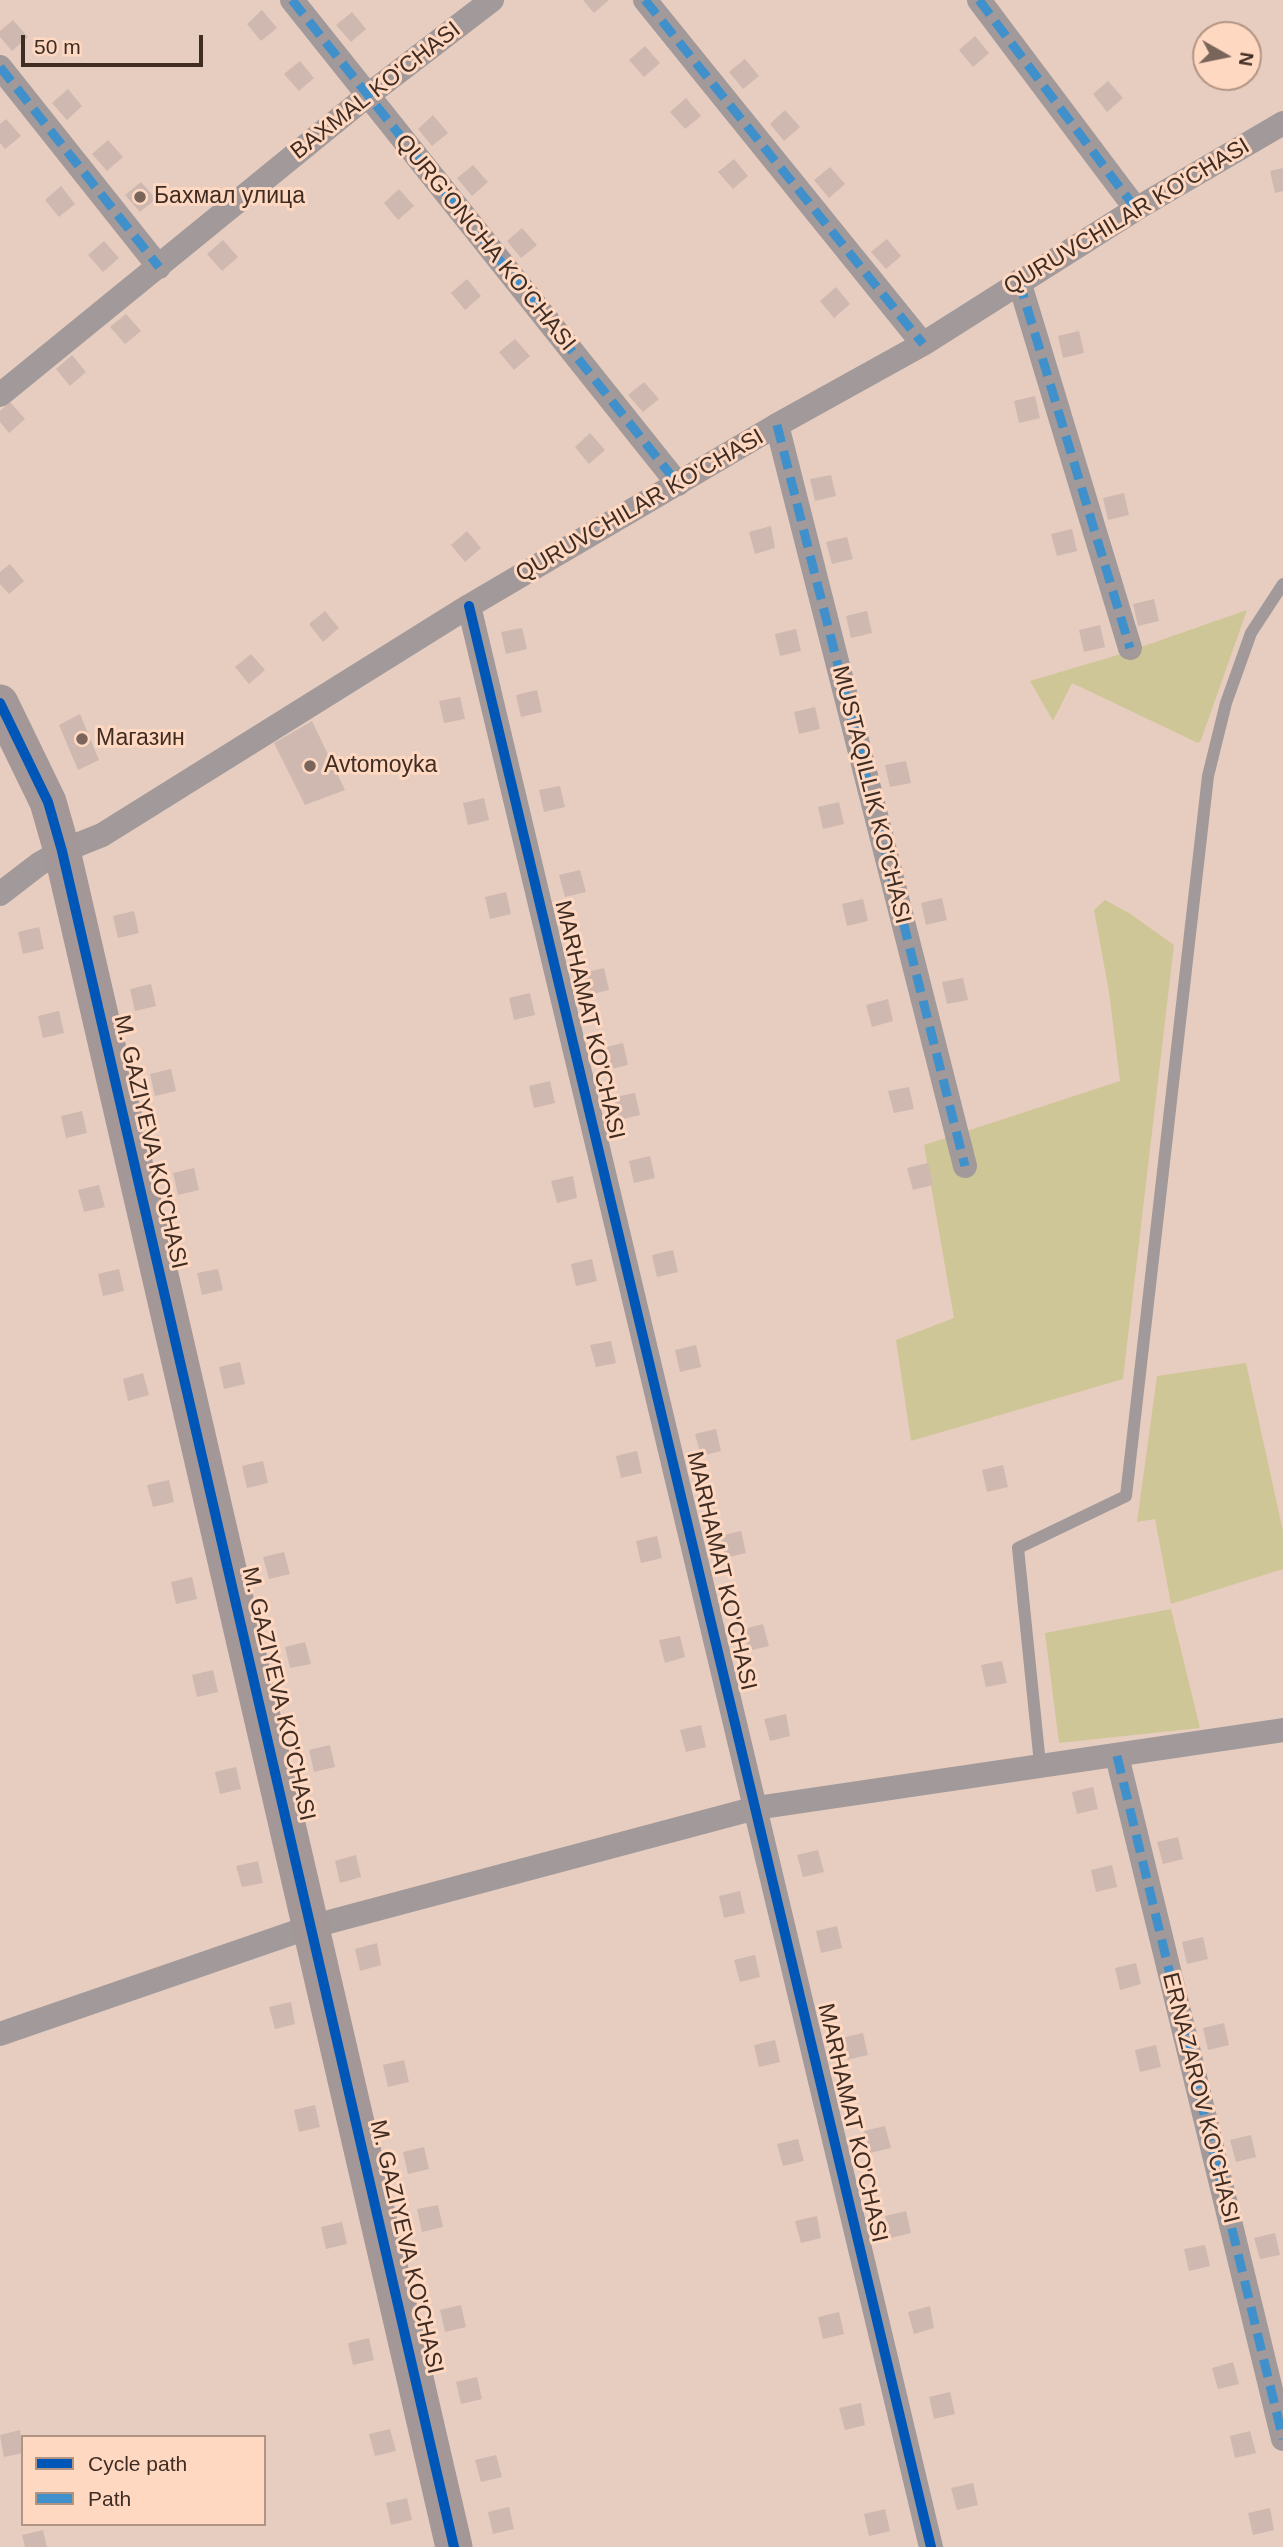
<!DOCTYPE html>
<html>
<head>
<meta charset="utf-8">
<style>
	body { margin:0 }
	#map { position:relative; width:1283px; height:2547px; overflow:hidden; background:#e7cdbf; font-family:Arial,sans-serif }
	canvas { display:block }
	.legend { position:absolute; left:21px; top:2435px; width:245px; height:91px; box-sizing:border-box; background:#ffd8c2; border:2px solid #b29482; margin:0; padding:9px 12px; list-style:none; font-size:21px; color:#3f2d23 }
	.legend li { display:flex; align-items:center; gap:14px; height:35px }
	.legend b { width:35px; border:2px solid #b29482 }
	.north { position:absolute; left:1192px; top:21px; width:70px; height:70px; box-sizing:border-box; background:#ffd8c2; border:2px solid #b29482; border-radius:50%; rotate:99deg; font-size:19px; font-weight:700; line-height:28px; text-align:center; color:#3f2d23 }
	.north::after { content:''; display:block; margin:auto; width:24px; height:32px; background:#7a655a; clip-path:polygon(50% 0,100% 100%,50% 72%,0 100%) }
	.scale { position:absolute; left:21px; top:35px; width:182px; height:32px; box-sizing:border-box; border:4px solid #3f2d23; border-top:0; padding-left:9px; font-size:21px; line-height:24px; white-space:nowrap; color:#3f2d23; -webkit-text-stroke:5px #ffd8c2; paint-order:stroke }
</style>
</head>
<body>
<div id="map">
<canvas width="1283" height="2547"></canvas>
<ul class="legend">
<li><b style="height:9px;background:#0057b8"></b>Cycle path</li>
<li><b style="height:9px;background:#3f90cb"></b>Path</li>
</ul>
<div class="north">N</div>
<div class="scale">50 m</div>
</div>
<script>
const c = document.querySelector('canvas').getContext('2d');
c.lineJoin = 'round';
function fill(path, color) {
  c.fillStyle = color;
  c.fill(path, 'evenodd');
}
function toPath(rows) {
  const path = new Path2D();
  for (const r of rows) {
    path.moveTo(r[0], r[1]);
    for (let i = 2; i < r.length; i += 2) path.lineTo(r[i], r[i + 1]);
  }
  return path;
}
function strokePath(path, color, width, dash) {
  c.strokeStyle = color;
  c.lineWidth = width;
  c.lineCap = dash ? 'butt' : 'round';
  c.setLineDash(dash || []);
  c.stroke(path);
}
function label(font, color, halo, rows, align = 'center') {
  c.font = font + ' Arial,sans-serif';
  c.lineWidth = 6;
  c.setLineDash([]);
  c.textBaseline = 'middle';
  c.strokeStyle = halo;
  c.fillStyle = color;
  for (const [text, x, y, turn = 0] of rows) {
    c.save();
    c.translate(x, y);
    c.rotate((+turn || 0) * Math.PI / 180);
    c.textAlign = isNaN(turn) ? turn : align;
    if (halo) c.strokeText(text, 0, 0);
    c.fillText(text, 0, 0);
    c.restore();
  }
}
fill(toPath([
	[1247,610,1201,740,1198,743,1072,683,1053,721,1030,681,1121,654],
	[1105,900,1129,913,1174,945,1123,1379,911,1441,896,1340,954,1318,924,1145,1120,1081,1109,992,1094,910],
	[1246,1363,1283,1531,1283,1569,1171,1604,1155,1519,1137,1522,1157,1376],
	[1171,1609,1200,1728,1059,1743,1045,1633]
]), '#cfc697');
fill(toPath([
	[583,0,609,0,594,13],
	[262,10,277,28,261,41,247,24],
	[352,12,366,29,351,42,336,25],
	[13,20,28,37,12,51,0,37,0,31],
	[975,36,989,53,973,67,959,50],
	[645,46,660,63,644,77,629,60],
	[745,59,759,76,743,89,729,72],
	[300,61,314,78,299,91,284,74],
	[1108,81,1123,98,1107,112,1093,94],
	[68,89,82,106,67,120,52,103],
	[686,98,701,116,685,129,670,112],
	[785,110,800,127,784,141,770,124],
	[433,115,448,133,432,146,418,129],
	[6,119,21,136,5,149,0,143,0,124],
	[108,140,123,157,107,171,92,154],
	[734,159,748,176,733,189,718,172],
	[473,165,488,182,472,196,457,178],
	[830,167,845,184,829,198,814,180],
	[1283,168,1283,191,1275,193,1270,171],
	[141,182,156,199,140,212,125,195],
	[61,186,75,204,59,217,45,200],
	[399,189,414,206,398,220,384,203],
	[522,228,537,245,521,258,507,241],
	[887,239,901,256,886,269,871,252],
	[223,240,238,257,222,271,207,254],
	[104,241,119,258,103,272,88,255],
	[467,279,481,296,465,310,451,293],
	[836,287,850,304,834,318,820,301],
	[126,314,141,331,125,344,110,327],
	[1079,331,1084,353,1063,358,1058,336],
	[515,339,530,356,514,370,499,352],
	[72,355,86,372,70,386,56,369],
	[644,382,659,399,643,412,628,395],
	[1035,396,1040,418,1019,423,1014,401],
	[10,402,25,419,9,433,0,422,0,411],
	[590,433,605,450,589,464,575,447],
	[831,475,836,496,815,501,810,479],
	[1124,493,1129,515,1108,520,1103,498],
	[771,526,775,548,755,554,749,532],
	[1072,529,1077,551,1057,556,1051,534],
	[467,531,481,548,465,562,451,545],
	[847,537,853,559,832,564,826,542],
	[10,564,24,581,9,594,0,584,0,572],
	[1154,599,1159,621,1138,626,1133,604],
	[325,611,339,628,323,642,309,624],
	[867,611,872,633,851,638,846,616],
	[1100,625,1105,647,1084,652,1079,630],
	[522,628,527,649,506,654,501,632],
	[796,629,801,651,780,656,775,634],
	[251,654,265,670,249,684,235,667],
	[537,690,542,712,521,717,516,695],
	[460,697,465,719,444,723,439,701],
	[815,707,820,729,799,734,794,712],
	[80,714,99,760,78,770,59,725],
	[312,721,345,790,305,805,274,743],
	[906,761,911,783,890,787,885,765],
	[560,786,565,807,544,812,539,790],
	[484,798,489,820,468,825,463,803],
	[839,802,844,824,823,829,818,807],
	[580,870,586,892,565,897,559,875],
	[506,892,511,914,490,919,485,897],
	[942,898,947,920,926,925,921,903],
	[863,899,868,921,847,926,842,904],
	[134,911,139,933,118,938,113,916],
	[39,927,44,949,23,954,18,932],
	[604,968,609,990,588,995,583,973],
	[963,978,968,1000,947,1004,942,982],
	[151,984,156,1006,135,1011,130,989],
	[530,993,535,1015,514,1020,509,998],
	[888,999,893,1021,872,1027,866,1005],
	[59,1011,64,1033,43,1038,38,1016],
	[623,1043,628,1065,607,1070,602,1048],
	[171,1069,176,1091,155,1096,150,1074],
	[550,1081,555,1103,534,1108,529,1086],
	[909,1087,914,1109,894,1113,888,1091],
	[635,1093,640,1115,619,1120,614,1097],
	[82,1111,87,1133,66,1138,61,1116],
	[650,1156,655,1178,634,1183,629,1161],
	[928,1163,933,1185,913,1190,907,1168],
	[194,1168,199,1190,178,1195,173,1173],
	[573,1176,577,1198,557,1203,551,1181],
	[99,1185,105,1207,84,1212,78,1190],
	[673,1250,678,1272,657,1277,652,1255],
	[592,1259,597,1281,576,1286,571,1264],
	[119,1269,124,1291,103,1296,98,1274],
	[218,1269,223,1290,202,1295,197,1273],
	[611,1341,616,1363,596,1367,590,1345],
	[696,1345,701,1367,680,1372,675,1350],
	[240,1362,245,1384,224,1389,219,1367],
	[143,1373,149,1395,128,1401,123,1379],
	[716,1429,721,1451,701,1456,695,1434],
	[637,1451,642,1473,621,1478,616,1456],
	[263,1461,268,1483,247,1488,242,1466],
	[1003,1465,1008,1487,987,1492,982,1470],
	[169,1480,174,1502,153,1507,147,1485],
	[741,1531,746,1553,725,1558,720,1536],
	[657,1536,662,1558,641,1563,636,1541],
	[284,1552,290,1574,269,1579,263,1557],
	[192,1577,197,1599,176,1604,171,1582],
	[763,1624,769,1646,748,1651,743,1629],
	[680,1636,685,1657,665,1663,659,1640],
	[305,1642,311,1664,290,1668,285,1647],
	[1002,1661,1007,1683,986,1687,981,1665],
	[213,1670,218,1692,197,1697,192,1675],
	[786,1714,790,1736,770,1741,764,1719],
	[701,1725,706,1747,686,1752,680,1730],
	[330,1745,335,1767,314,1772,309,1750],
	[236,1767,241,1789,220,1794,215,1772],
	[1093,1787,1098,1809,1077,1814,1072,1792],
	[1178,1837,1183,1859,1163,1864,1157,1842],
	[818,1850,824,1872,803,1877,797,1855],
	[356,1855,361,1877,340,1883,335,1861],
	[258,1861,263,1883,242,1887,236,1866],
	[1112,1865,1117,1887,1096,1892,1091,1870],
	[740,1891,745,1913,724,1918,719,1896],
	[837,1926,842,1948,821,1953,816,1931],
	[1203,1937,1208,1959,1187,1964,1182,1942],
	[377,1943,381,1965,360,1971,355,1949],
	[755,1955,760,1977,740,1982,734,1960],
	[1136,1963,1141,1984,1120,1990,1115,1968],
	[291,2002,295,2024,275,2029,269,2007],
	[1224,2023,1229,2045,1208,2050,1203,2028],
	[863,2033,868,2055,847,2060,842,2038],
	[775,2040,780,2062,759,2067,754,2045],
	[1156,2045,1161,2067,1140,2072,1135,2050],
	[404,2060,409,2082,388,2087,383,2065],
	[315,2105,320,2127,299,2132,294,2110],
	[885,2126,891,2148,870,2153,864,2131],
	[1251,2135,1256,2157,1236,2162,1230,2140],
	[798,2139,804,2161,783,2166,777,2144],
	[424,2147,429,2169,408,2174,403,2152],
	[438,2205,443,2227,422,2232,417,2209],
	[906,2211,911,2233,890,2238,885,2216],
	[817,2216,821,2238,801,2243,795,2221],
	[342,2222,347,2244,326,2249,321,2227],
	[1275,2233,1280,2255,1260,2259,1254,2238],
	[1205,2245,1210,2266,1189,2271,1184,2249],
	[461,2305,466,2327,445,2332,440,2310],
	[930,2306,934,2328,914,2334,908,2312],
	[839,2312,844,2334,823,2339,818,2317],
	[369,2338,374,2360,353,2365,348,2343],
	[1233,2362,1239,2384,1218,2389,1212,2368],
	[477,2377,482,2399,461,2404,456,2382],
	[950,2392,955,2414,934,2419,929,2397],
	[861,2403,865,2425,845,2430,839,2408],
	[390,2429,396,2451,375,2456,369,2434],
	[20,2430,23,2453,4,2457,0,2435],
	[1250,2431,1256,2453,1235,2458,1230,2436],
	[496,2455,502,2477,481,2482,475,2460],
	[973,2483,978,2505,957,2510,951,2488],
	[407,2498,412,2520,391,2525,386,2503],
	[509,2507,514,2529,493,2534,488,2512],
	[1270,2508,1274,2530,1253,2535,1248,2513],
	[885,2509,890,2531,869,2536,864,2514],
	[43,2530,47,2547,25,2547,22,2535]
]), '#ceb8b0');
strokePath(toPath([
	[1040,1764,1018,1548,1126,1496,1208,776,1226,703,1251,633,1283,584]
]), '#a1999a', 12);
strokePath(toPath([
	[292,0,678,484],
	[645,0,923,344],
	[979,0,1136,209],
	[0,67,159,267],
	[1019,281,1130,648],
	[0,395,367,96,492,0],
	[777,425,965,1166],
	[469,606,931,2547],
	[0,894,39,864,62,851,102,835,469,606,777,425,923,344,1136,209,1283,123],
	[1117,1756,1283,2439],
	[0,2034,310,1927,756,1808,1283,1730]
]), '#a1999a', 24);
strokePath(toPath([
	[0,703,48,802,62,851,454,2547]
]), '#a39798', 37);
strokePath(toPath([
	[292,0,678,484],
	[645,0,923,344],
	[979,0,1136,209],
	[0,67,159,267],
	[1019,281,1130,648],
	[777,425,965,1166],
	[1117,1756,1283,2439]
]), '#3f90cb', 9, [18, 9]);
strokePath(toPath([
	[469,606,931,2547],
	[0,703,48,802,62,851,454,2547]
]), '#0057b8', 10);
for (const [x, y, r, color] of [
	[140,197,7,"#7a655a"],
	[82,739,7,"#7a655a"],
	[310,766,7,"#7a655a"]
]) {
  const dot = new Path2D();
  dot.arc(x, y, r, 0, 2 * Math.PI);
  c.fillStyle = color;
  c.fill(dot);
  strokePath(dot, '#ffd8c2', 2.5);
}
label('23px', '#3f2d23', '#ffd8c2', [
	["BAХMAL KO'CHASI",376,91,-38],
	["QURUVCHILAR KO'CHASI",1127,217,-31],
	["QURG'ONCHA KO'CHASI",485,243,51],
	["QURUVCHILAR KO'CHASI",640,506,-30],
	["MUSTAQILLIK KO'CHASI",871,795,76],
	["MARHAMAT KO'CHASI",589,1020,77],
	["M. GAZIYEVA KO'CHASI",150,1142,77],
	["MARHAMAT KO'CHASI",721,1571,77],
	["M. GAZIYEVA KO'CHASI",278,1694,77],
	["ERNAZAROV KO'CHASI",1200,2098,76],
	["MARHAMAT KO'CHASI",852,2123,77],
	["M. GAZIYEVA KO'CHASI",406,2247,77]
]);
label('23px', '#3f2d23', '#ffd8c2', [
	["Бахмал улица",154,197],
	["Магазин",96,739],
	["Avtomoyka",324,766]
], 'left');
</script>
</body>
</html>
